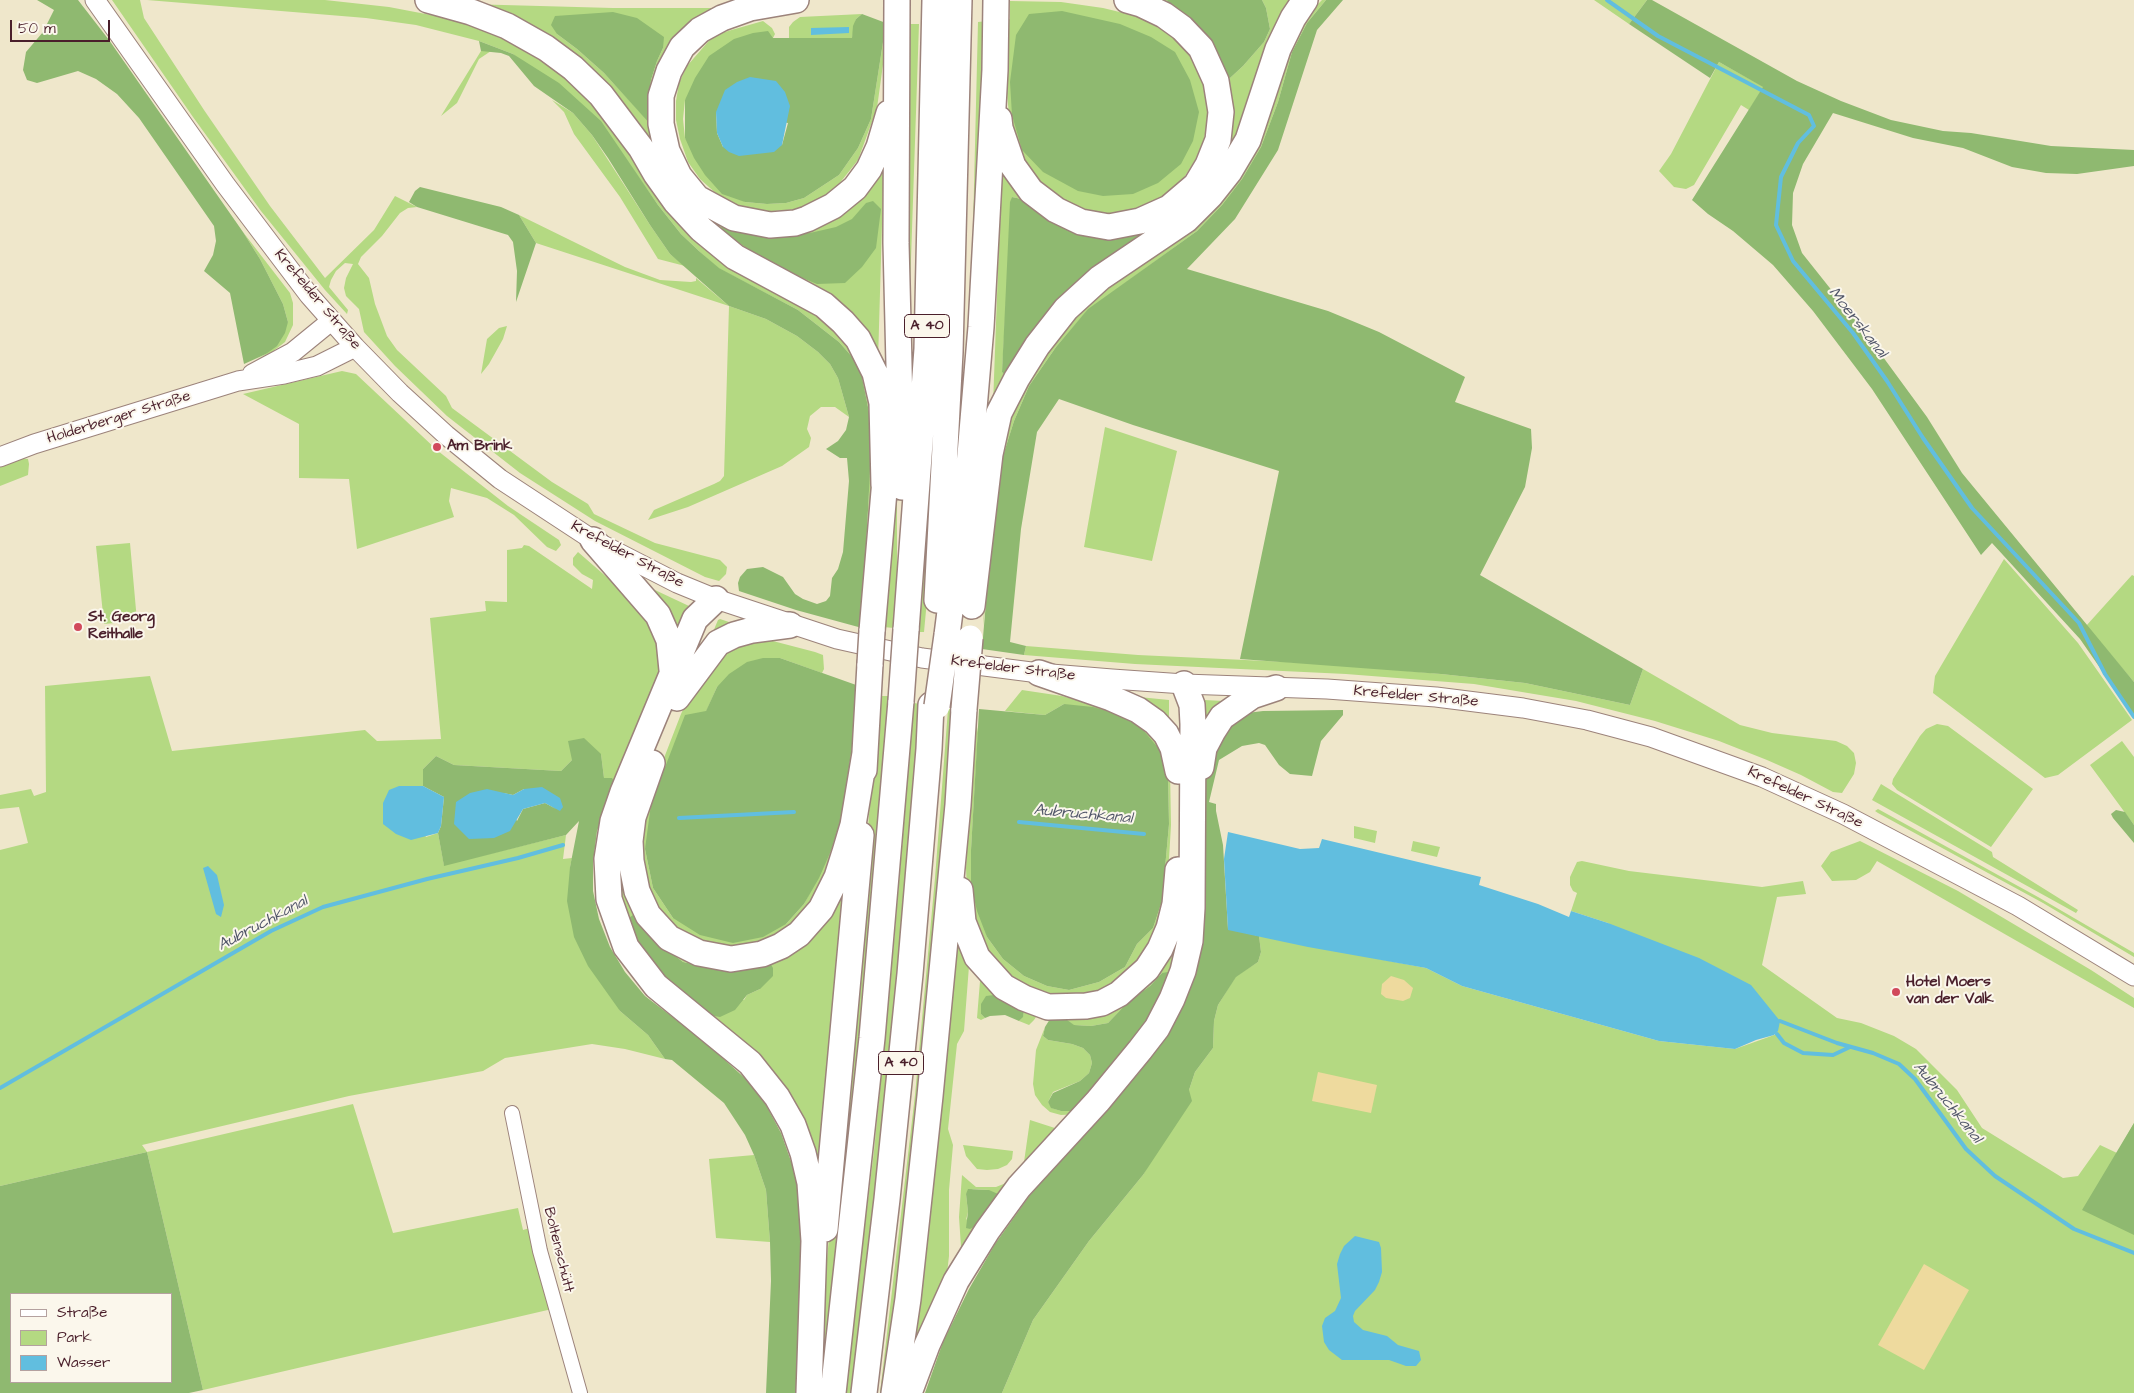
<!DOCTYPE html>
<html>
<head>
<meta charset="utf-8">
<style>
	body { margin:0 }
	#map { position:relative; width:2134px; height:1393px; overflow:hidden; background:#efe7cb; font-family:"Architects Daughter",sans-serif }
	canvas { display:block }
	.legend { position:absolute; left:10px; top:1293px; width:162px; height:90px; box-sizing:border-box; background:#fbf7ec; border:1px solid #b4a19f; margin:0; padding:6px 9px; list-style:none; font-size:15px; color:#4a1f2b }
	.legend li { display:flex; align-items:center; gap:10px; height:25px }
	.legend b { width:25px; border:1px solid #b4a19f }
	.scale { position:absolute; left:10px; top:20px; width:100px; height:22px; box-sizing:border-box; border:2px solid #4a1f2b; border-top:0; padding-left:6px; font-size:15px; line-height:18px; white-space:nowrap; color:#4a1f2b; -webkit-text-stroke:4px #fbf7ec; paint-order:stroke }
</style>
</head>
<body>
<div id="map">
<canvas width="2134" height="1393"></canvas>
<ul class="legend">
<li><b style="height:6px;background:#fff"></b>Straße</li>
<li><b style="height:14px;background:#b4d982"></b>Park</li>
<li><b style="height:14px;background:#61bedf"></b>Wasser</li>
</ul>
<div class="scale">50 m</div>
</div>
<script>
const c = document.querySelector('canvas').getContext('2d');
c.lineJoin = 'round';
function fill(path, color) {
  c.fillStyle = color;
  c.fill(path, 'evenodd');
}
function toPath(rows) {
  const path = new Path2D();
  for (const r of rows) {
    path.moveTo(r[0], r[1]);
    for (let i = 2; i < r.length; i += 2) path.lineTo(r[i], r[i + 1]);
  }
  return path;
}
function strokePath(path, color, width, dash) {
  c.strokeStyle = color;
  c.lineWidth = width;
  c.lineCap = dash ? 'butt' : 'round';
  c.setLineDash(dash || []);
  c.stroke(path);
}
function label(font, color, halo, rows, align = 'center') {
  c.font = font + ' "Architects Daughter",sans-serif';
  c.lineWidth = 4;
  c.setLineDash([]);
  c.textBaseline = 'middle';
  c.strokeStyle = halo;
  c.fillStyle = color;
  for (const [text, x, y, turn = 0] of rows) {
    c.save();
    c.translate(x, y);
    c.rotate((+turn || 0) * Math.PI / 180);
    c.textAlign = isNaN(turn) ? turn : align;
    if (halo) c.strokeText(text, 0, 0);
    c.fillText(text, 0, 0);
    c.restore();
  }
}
fill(toPath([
	[112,0,140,0,144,18,204,110,270,206,325,278,374,230,395,196,417,207,408,208,400,213,382,236,361,257,358,264,369,278,375,304,387,336,397,350,446,396,452,408,552,482,588,504,594,514,655,543,720,560,727,567,726,574,719,581,705,577,595,521,520,473,447,416,395,366,364,332,359,309,346,296,344,288,346,278,353,264,345,263,336,271,331,280,329,287,348,310,347,314,325,290,261,211,193,117],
	[147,0,325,0,389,7,457,20,482,29,509,40,532,54,553,69,574,86,606,120,663,203,700,246,739,273,811,311,829,325,844,338,866,372,876,451,866,576,871,422,862,377,854,359,839,342,798,310,718,268,699,251,681,234,658,205,620,151,513,54,479,41,416,25,366,18],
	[1145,0,1167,0,1169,5,1193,24,1204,37,1221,63,1226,76,1230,78,1243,66,1264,42,1270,29,1266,8,1262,0,1297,0,1274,47,1243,137,1223,170,1206,193,1193,206,1160,232,1096,275,1061,306,1031,343,1011,375,997,405,993,405,1002,159,1004,159,1008,169,1026,195,1052,215,1079,227,1110,232,1141,228,1173,214,1201,189,1215,167,1224,142,1229,112,1223,79,1206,46,1186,24,1167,10],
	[1012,197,1026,200,1061,227,1081,235,1106,238,1125,237,1144,230,1148,232,1148,235,1094,273,1057,304,1026,340,1005,374,1002,372],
	[1322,0,1326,0,1307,23,1292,52,1278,102,1261,147,1242,179,1222,205,1197,231,1088,310,1056,347,1029,386,1014,421,1002,459,983,627,989,520,1010,418,1026,384,1045,353,1067,326,1091,302,1118,281,1179,239,1288,55,1310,12],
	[1594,0,1647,0,1629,24],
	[1010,1,1061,2,1103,8,1136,16,1163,30,1183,45,1197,65,1206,86,1209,111,1204,139,1196,159,1183,179,1165,196,1143,207,1108,214,1085,210,1063,201,1041,185,1025,163,1009,115,1006,82,1006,21,1010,19],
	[467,4,613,8,723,8,665,67,675,177,785,231,884,155,878,361,720,239,625,116],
	[557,34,663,48,657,61,651,80,649,104,651,124,604,73,577,49],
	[862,14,856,19,852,38,789,38,789,27,793,22,800,17],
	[949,20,927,600,924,632,918,632,930,457],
	[763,21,772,28,775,34,773,38,685,100,683,119,685,138,745,202,767,204,786,203,804,198,839,175,858,148,871,119,886,23,885,50,877,108,858,160,835,189,819,201,800,209,760,212,744,209,720,197,700,179,688,162,680,139,676,120,676,101,679,83,687,66,714,35],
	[987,21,970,351,978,22],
	[907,24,919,24,908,347],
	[481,51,491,51,479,59,457,103,441,116],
	[1719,62,1764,87,1749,110,1741,105,1694,185,1686,189,1674,187,1659,171,1671,154],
	[552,100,573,113,592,135,650,225,670,254,685,266,658,259,620,197,574,134,564,112],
	[519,215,625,267,660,280,691,282,696,281,696,278,729,306,766,319,797,336,818,352,830,364,838,378,849,417,835,407,821,407,810,416,807,429,811,438,809,447,782,466,688,507,648,520,654,510,714,484,720,481,724,476,729,306,536,243],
	[243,232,290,293,293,303,293,325,285,342,272,352,255,360,266,354,288,322,283,304,260,259],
	[507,326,503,339,489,364,481,374,487,339,499,328],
	[342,371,356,374,438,451,508,506,559,540,561,545,556,551,547,547,514,515,487,498,451,488,449,501,454,517,357,549,349,479,299,478,299,424,243,394],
	[897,427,897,588,894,628,883,627],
	[1105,427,1177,451,1152,561,1084,547],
	[20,458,28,459,29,464,28,475,0,486,0,466],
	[130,543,137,621,104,624,96,546],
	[524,545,529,546,592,589,593,580,582,574,573,565,573,558,578,552,625,593,654,630,661,666,652,695,615,783,604,778,601,754,572,760,561,771,454,765,436,756,423,769,423,786,399,786,426,837,438,833,444,865,566,835,563,859,572,858,570,867,620,1011,648,1035,665,1059,625,1049,592,1044,505,1058,483,1071,349,1096,142,1145,147,1152,353,1104,393,1233,518,1208,523,1230,530,1228,552,1309,203,1390,147,1152,0,1186,0,850,28,843,19,807,0,809,0,795,31,789,34,796,46,792,45,686,150,676,172,751,365,730,377,741,441,739,430,618,486,611,485,601,507,602,507,550,522,548],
	[2004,559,2078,643,2132,720,2058,775,2045,778,1933,693,1935,676],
	[2132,575,2134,576,2134,682,2086,626],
	[640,583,689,606,691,608,679,640],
	[720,619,738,625,710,639,718,620],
	[755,640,769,640,815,652,823,655,824,669,822,673,780,658,717,687,645,849,653,888,673,918,786,924,804,904,831,851,841,819,860,695,844,820,825,880,800,918,783,933,762,943,736,948,702,943,673,926,660,913,648,893,641,847,647,802,681,714,694,686,721,656,736,646],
	[1026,646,1138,655,1330,664,1441,674,1525,683,1630,705,1643,669,1740,725,1772,733,1836,741,1847,746,1854,753,1856,763,1854,774,1842,793,1833,792,1801,775,1767,760,1719,741,1655,721,1576,701,1474,684,1346,674,1135,664,1024,655],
	[1022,690,1062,696,1125,714,1146,728,1161,744,1170,770,1171,825,1169,859,1165,902,1158,926,1138,963,1125,976,1096,993,1051,997,1016,983,988,954,979,936,967,890,966,868,974,710,978,733,971,850,987,937,1003,959,1024,976,1047,986,1069,990,1099,982,1125,967,1137,944,1153,928,1162,901,1169,824,1168,775,1064,704,1045,715,1005,711],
	[878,696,888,696,879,836,845,1190,820,1388,825,1280,868,828],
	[1129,696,1169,700,1169,725],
	[1204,700,1224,701,1204,728,1201,702],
	[914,703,920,704,900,945,871,1237,851,1393,844,1393,874,1151,894,942],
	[948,709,958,710,889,1393,880,1393,915,1095,935,878],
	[1185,709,1187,710,1188,725,1187,906,1184,940,1175,981,1152,1025,1116,1074,1079,1114,1061,1115,1050,1112,1042,1105,1035,1095,1033,1084,1036,1050,1045,1027,1043,1036,1048,1040,1072,1044,1083,1048,1090,1055,1092,1063,1089,1073,1080,1081,1053,1092,1048,1102,1052,1108,1061,1111,1073,1111,1082,1106,1093,1097,1133,1047,1149,1022,1150,1013,1157,1004,1164,999,1171,987,1173,980,1172,974,1162,973,1150,986,1128,1002,1108,1023,1091,1026,1073,1025,1066,1019,1050,1019,1055,1014,1086,1012,1103,1008,1120,1000,1151,972,1165,952,1175,930,1182,893,1184,826,1182,726],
	[1937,724,1948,726,2033,789,1991,847,1897,790,1892,784,1893,779,1920,736,1926,729],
	[2122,741,2134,757,2134,825,2090,765],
	[647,755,625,829,666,942,762,959,847,866,818,1191,797,1122,660,984,615,899,619,822],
	[637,917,650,936,683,962,721,970,735,970,760,989,747,995,744,1000,668,981,640,944],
	[1881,784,1992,852,1993,857,2078,910,2076,913,1872,800],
	[1878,809,2038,897,2134,953,2134,957,2043,903,1878,813,1875,811],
	[1354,826,1377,831,1375,843,1354,838],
	[1413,841,1440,847,1437,857,1411,851],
	[1860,841,1958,891,2091,970,2134,998,2134,1008,1877,861,1870,872,1856,880,1832,881,1821,866,1831,852],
	[1582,861,1629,871,1762,887,1803,881,1806,894,1777,897,1762,965,1837,1018,1861,1023,1894,1036,1916,1049,1957,1090,1982,1128,2063,1178,2078,1176,2100,1145,2117,1153,2134,1123,2134,1393,1002,1393,1033,1320,1089,1241,1143,1175,1189,1090,1195,1072,1213,1048,1214,1021,1218,1005,1236,976,1258,962,1261,952,1259,936,1426,968,1462,986,1659,1041,1735,1049,1777,1034,1608,923,1571,911,1577,893,1573,891,1570,885,1570,877,1577,862],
	[959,926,969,966,964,1031,957,1044,948,1129,953,1145,949,1190,949,1256,946,1282,910,1369],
	[981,969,1038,1014,1034,1020,1029,1025,1019,1021,1023,1016,1024,1011,981,1014,985,1018,981,1020,977,1018],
	[1030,1120,1061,1130,962,1262,959,1217,962,1175,976,1187,996,1187,1006,1183,1021,1171,1024,1162],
	[973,1189,989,1190,966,1220,968,1212,966,1194],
	[963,1145,1013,1151,1012,1159,1007,1165,998,1169,987,1170,977,1169,966,1156],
	[754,1155,766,1190,770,1242,716,1238,709,1159]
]), '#b4d982');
fill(toPath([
	[37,0,78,0,109,40,243,232,260,259,283,304,288,322,285,333,277,346,266,354,244,364,230,293,204,271,213,255,216,241,214,226,139,118,117,94,96,79,78,71,37,83,27,80,23,70,26,52,43,32,54,10],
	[1167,0,1262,0,1266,8,1270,29,1264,42,1243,66,1230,78,1226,77,1169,5],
	[1326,0,1343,0,1317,30,1278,150,1235,219,1187,269,1328,311,1379,332,1465,377,1455,402,1531,429,1532,448,1525,487,1480,575,1643,669,1630,705,1525,683,1441,674,1240,659,1279,471,1133,425,1059,399,1037,432,1021,529,1010,642,1026,646,1024,655,982,649,993,520,1002,459,1014,421,1029,386,1056,347,1088,309,1197,231,1222,205,1242,179,1261,147,1278,102,1292,52,1307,23],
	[1647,0,1652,0,1797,81,1841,101,1891,120,1943,131,1971,133,2051,146,2134,150,2134,166,2077,174,2046,173,2012,167,1963,148,1913,138,1833,113,1803,164,1793,193,1792,225,1802,253,1864,331,1927,417,1962,473,2134,682,2134,717,2080,639,1992,543,1981,555,1872,389,1813,311,1773,265,1733,231,1708,214,1692,200,1763,87,1719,62,1710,78,1629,24],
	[1062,11,1120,24,1151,37,1175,52,1190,80,1199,112,1193,141,1181,164,1158,183,1133,194,1103,196,1078,191,1043,172,1022,150,1012,115,1010,82,1016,35,1029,14],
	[613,12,637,18,664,37,663,48,657,61,651,80,649,104,651,125,604,73,577,49,557,34,551,25,555,16],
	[862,14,886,23,871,119,858,148,839,175,804,198,786,203,767,204,745,202,722,194,705,175,694,158,685,138,685,100,695,78,709,56,734,39,753,33,768,31,773,38,852,38,853,26,856,19],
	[716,112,788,123,782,145,723,147,717,133],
	[479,41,513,54,559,83,601,121,658,205,681,234,699,251,719,268,798,310,839,342,854,359,862,377,871,422,871,451,862,628,796,610,739,591,738,583,740,577,747,569,763,567,783,577,795,594,803,599,817,604,826,601,830,596,832,578,838,569,843,552,849,481,847,458,840,458,826,449,838,441,846,430,849,417,838,378,830,364,818,352,797,336,766,319,729,306,670,254,650,225,608,158,592,135,573,113,534,86,509,56,501,53,481,51],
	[420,187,501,207,519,215,536,243,516,302,517,271,513,242,508,235,417,207,409,202,415,191],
	[1012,197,1026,200,1061,227,1081,235,1144,230,1148,232,1005,375,1002,372,1010,202],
	[873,201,881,209,876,248,862,267,845,283,817,284,776,267,724,233,721,227,726,225,769,235,810,233,836,227,852,219,866,203],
	[763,658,780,658,859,686,860,695,841,819,831,851,819,878,804,904,786,924,763,937,733,943,700,935,673,918,653,888,645,849,651,804,685,715,706,711,717,687,729,674,747,662],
	[1064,704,1093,707,1124,716,1144,731,1159,749,1168,775,1169,824,1162,901,1153,928,1137,944,1125,967,1099,982,1069,990,1047,986,1024,976,1003,959,987,937,977,911,971,884,971,850,979,709,1045,715],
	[1343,710,1343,715,1321,741,1312,776,1290,774,1279,765,1265,745,1259,743,1242,746,1219,760,1209,802,1216,804,1216,811,1223,845,1228,929,1259,936,1261,952,1258,962,1236,977,1218,1005,1214,1021,1213,1048,1195,1072,1189,1090,1192,1101,1143,1175,1089,1241,1033,1320,1002,1393,925,1393,943,1342,969,1289,995,1244,1030,1195,1119,1093,1138,1074,1158,1047,1174,1017,1203,930,1205,883,1203,806,1206,775,1214,748,1227,729,1247,713,1263,711],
	[584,738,601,754,604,778,612,778,615,783,597,831,593,863,593,891,599,919,610,947,625,972,645,996,704,1041,748,1081,765,1103,781,1133,793,1167,799,1195,806,1259,801,1393,766,1393,771,1281,770,1242,766,1190,754,1155,745,1135,724,1103,672,1060,665,1059,648,1035,620,1011,588,966,574,937,567,901,570,867,579,821,566,835,444,866,438,833,441,826,444,797,423,786,423,769,436,756,454,765,561,771,572,760,568,741],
	[524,789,556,809,545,803,523,809,517,821,503,793,513,795],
	[2116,810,2125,812,2134,825,2134,843,2113,818,2111,814],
	[633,915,637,917,650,936,683,962,721,970,735,970,770,963,773,968,773,976,760,989,747,995,735,1010,720,1017,708,1015,668,981,640,944,629,924,629,918],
	[1168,972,1172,974,1150,1013,1149,1022,1133,1047,1073,1111,1061,1111,1051,1108,1048,1102,1053,1093,1080,1081,1089,1073,1092,1063,1090,1055,1083,1048,1072,1044,1048,1040,1043,1036,1045,1027,1050,1019,1066,1019,1074,1025,1091,1026,1108,1023,1128,1002,1150,986,1162,973],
	[994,995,1021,1007,1024,1011,1023,1017,1019,1021,1005,1015,990,1016,985,1018,981,1014,981,1004,986,996],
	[2134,1123,2134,1235,2082,1210],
	[147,1152,203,1390,189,1393,0,1393,0,1186],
	[11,1294,171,1294,171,1382,11,1382],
	[968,1189,989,1190,998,1194,999,1197,976,1226,970,1229,966,1228,968,1212,966,1194]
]), '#8fb970');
fill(toPath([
	[1391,976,1404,980,1413,988,1410,998,1403,1001,1386,998,1381,994,1382,984],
	[1318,1072,1377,1085,1371,1113,1312,1101],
	[1924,1264,1969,1290,1924,1370,1878,1345]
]), '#eeda9e');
fill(toPath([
	[849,27,849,33,811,35,811,28],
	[750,77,776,81,785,92,790,106,782,145,774,152,739,156,729,152,723,147,717,133,716,112,725,90,737,82],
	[399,786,423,786,444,797,441,826,438,833,411,840,396,834,383,824,383,803,389,790],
	[542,787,560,798,563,807,560,811,545,803,523,809,510,831,494,838,469,839,454,824,456,802,470,793,487,789,513,795,524,789],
	[1228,832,1300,849,1319,848,1322,839,1481,877,1479,885,1538,904,1569,917,1571,911,1608,923,1699,958,1751,985,1780,1021,1778,1031,1774,1035,1756,1040,1735,1049,1659,1041,1462,986,1426,968,1308,947,1228,930,1224,859],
	[208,866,217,875,224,905,221,917,216,914,203,868],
	[1355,1236,1379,1242,1381,1248,1382,1272,1379,1282,1375,1290,1355,1311,1353,1316,1354,1322,1363,1330,1387,1336,1398,1345,1419,1351,1421,1360,1416,1366,1406,1366,1389,1360,1342,1360,1329,1350,1324,1342,1322,1326,1325,1318,1335,1311,1341,1298,1337,1264,1340,1254,1344,1246]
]), '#61bedf');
strokePath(toPath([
	[1607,0,1658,36,1809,115,1814,126,1798,143,1781,177,1776,225,1793,261,1853,333,1887,381,1923,438,1972,508,2079,623,2105,674,2134,717],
	[679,818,794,812],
	[1019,822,1144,834],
	[1780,1021,1837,1043,1873,1053,1899,1064,1915,1079,1966,1149,1995,1176,2074,1229,2134,1253],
	[1777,1034,1784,1043,1803,1053,1833,1055,1850,1047],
	[0,1088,271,931,323,907,427,879,518,858,563,845]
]), '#61bedf', 4);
const minor = toPath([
	[512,1113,540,1251,580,1393]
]);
const secondary = toPath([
	[95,0,225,184,309,295,355,347,400,393,446,435,500,479,593,540,677,583,716,599,837,639,922,658,1039,673,1112,679,1184,684,1327,689,1436,697,1523,708,1587,720,1651,737,1762,777,1843,814,2018,906,2134,976],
	[252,374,293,352,331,321],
	[0,457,34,444,238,381,284,374,317,366,355,347]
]);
const motorway = toPath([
	[428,0,471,12,507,26,546,48,573,68,601,95,641,148,656,174,676,202,701,229,735,257,824,305,843,322,858,339,875,373,882,403,884,485],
	[796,0,750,8,722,18,700,30,682,47,669,71,661,96,661,124,667,151,679,176,697,198,734,218,770,225,795,223,807,219,833,206,855,188,869,169,879,147,889,113],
	[897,0,896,243,902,487],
	[999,119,1000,128,1013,166,1031,191,1056,210,1081,222,1109,227,1140,221,1169,208,1196,185,1208,165,1218,140,1221,112,1216,81,1201,48,1182,28,1164,15,1141,4,1127,0],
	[593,540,658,615,669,640,672,670],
	[716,599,695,619,623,792,613,821,607,859,609,899,626,947,656,986,750,1063,777,1097,793,1125,803,1153,810,1183,814,1241,809,1393],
	[937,600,950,352,959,0],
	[972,606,990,454,999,413,1017,378,1037,346,1066,309,1100,278,1186,220,1210,196,1229,172,1248,140,1278,49,1293,18,1305,0],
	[906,630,927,349,935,0],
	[872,631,886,468],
	[947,635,970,455,981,327,995,70,996,0],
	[1039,673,1111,698,1138,710,1155,722,1166,734,1173,748,1178,771],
	[677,698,718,643,734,635,752,630,790,625],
	[652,763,633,817,630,841,631,861,637,891,648,915,669,938,699,953,731,959,762,954,781,946,799,934,821,909,837,877,845,852,853,825,865,753],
	[1201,767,1204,748,1213,731,1222,717,1252,696,1276,688],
	[864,770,870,664],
	[960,890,963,922,977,957,1004,987,1024,998,1048,1007,1086,1006,1102,1003,1119,994,1147,969,1160,949,1169,928,1175,904,1178,870],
	[825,1229,861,835],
	[833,1393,872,1038,901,701],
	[864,1393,887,1199,910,974,929,749,931,705],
	[894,1393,908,1299,930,1096,958,805,964,709],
	[909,1393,927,1345,956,1281,987,1231,1019,1187,1098,1101,1140,1050,1157,1028,1172,999,1183,971,1190,941,1192,908,1193,724,1192,705,1184,684]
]);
strokePath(minor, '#9c837b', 16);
strokePath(secondary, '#9c837b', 21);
strokePath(motorway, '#9c837b', 28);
strokePath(minor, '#fff', 14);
strokePath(secondary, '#fff', 19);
strokePath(motorway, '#fff', 25);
const motorwayBridge = toPath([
	[870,664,872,631],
	[901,701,906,630],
	[937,706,947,635],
	[964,709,970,638]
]);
strokePath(motorwayBridge, '#9c837b', 28, []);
strokePath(motorwayBridge, '#fff', 25);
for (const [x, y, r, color] of [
	[437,447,5,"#d1495b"],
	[78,627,5,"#d1495b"],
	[1896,992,5,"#d1495b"]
]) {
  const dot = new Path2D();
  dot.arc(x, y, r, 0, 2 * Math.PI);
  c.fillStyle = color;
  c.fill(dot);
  strokePath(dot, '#fbf7ec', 2);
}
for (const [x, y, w] of [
	[927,326,45],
	[901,1063,45]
]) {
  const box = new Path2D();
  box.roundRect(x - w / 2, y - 11.5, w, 23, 4);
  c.fillStyle = '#fbf7ec';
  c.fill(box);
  strokePath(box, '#4a1f2b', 1);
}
label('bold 14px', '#4a1f2b', null, [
	["A 40",927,326],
	["A 40",901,1063]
]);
label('15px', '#4a1f2b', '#fbf7ec', [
	["Krefelder Straße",317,300,50],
	["Holderberger Straße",119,418,-17],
	["Krefelder Straße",627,555,28],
	["Krefelder Straße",1013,669,7],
	["Krefelder Straße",1416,697,5],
	["Krefelder Straße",1805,798,25],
	["Boltenschütt",558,1250,76]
]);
label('bold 15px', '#4a1f2b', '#fbf7ec', [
	["Am Brink",447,447],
	["St. Georg",88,618],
	["Reithalle",88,635],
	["Hotel Moers",1906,983],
	["van der Valk",1906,1000]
], 'left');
label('italic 16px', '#52576a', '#fbf7ec', [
	["Moerskanal",1857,323,52],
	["Aubruchkanal",1083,815,5],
	["Aubruchkanal",263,924,-28],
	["Aubruchkanal",1947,1103,51]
]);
</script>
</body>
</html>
